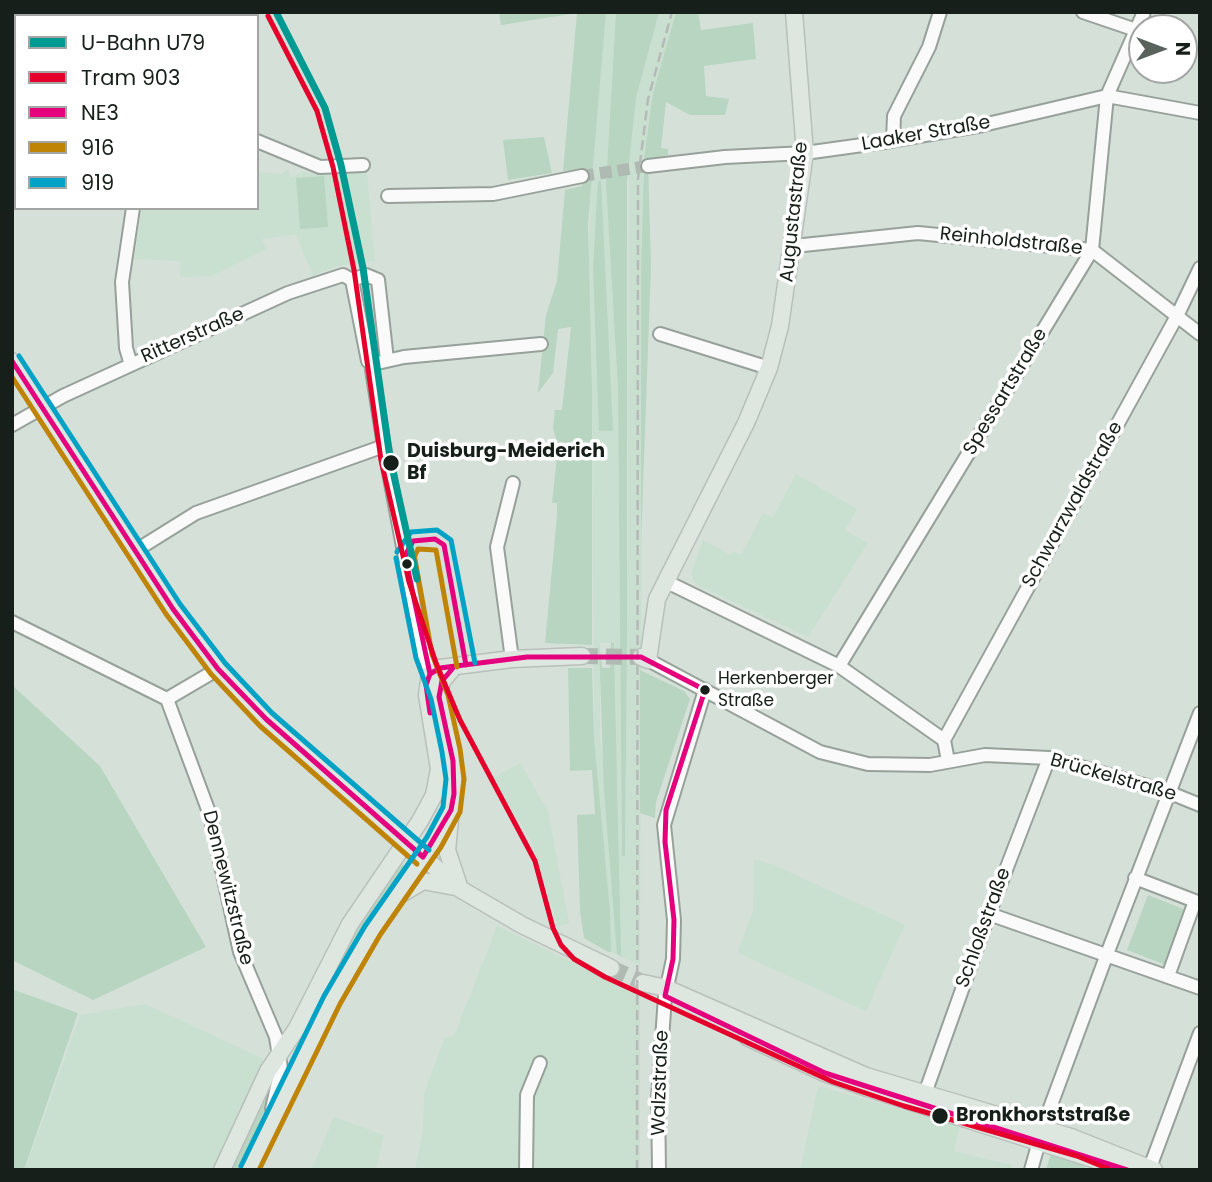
<!DOCTYPE html>
<html>
<head>
<meta charset="utf-8">
<style>
	body { margin:0 }
	#map { position:relative; width:1212px; height:1182px; overflow:hidden; background:#d5e1d8; font-family:Poppins,sans-serif }
	canvas { display:block }
	.frame { position:absolute; inset:0; border:14px solid #161f19; pointer-events:none }
	.legend { position:absolute; left:14px; top:14px; width:245px; height:196px; box-sizing:border-box; background:#fff; border:2px solid #a2a5a3; margin:0; padding:9px 12px; list-style:none; font-size:21px; color:#161f19 }
	.legend li { display:flex; align-items:center; gap:14px; height:35px }
	.legend b { width:35px; border:2px solid #a2a5a3 }
	.north { position:absolute; left:1128px; top:14px; width:70px; height:70px; box-sizing:border-box; background:#fff; border:2px solid #a2a5a3; border-radius:50%; rotate:90deg; font-size:19px; font-weight:700; line-height:28px; text-align:center; color:#161f19 }
	.north::after { content:''; display:block; margin:auto; width:24px; height:32px; background:#59635c; clip-path:polygon(50% 0,100% 100%,50% 72%,0 100%) }
</style>
</head>
<body>
<div id="map">
<canvas width="1212" height="1182"></canvas>
<div class="frame"></div>
<ul class="legend">
<li><b style="height:9px;background:#009a93"></b>U-Bahn U79</li>
<li><b style="height:9px;background:#e4002b"></b>Tram 903</li>
<li><b style="height:9px;background:#e5007d"></b>NE3</li>
<li><b style="height:9px;background:#bf8406"></b>916</li>
<li><b style="height:9px;background:#01a2c5"></b>919</li>
</ul>
<div class="north">N</div>
</div>
<script>
const c = document.querySelector('canvas').getContext('2d');
c.lineJoin = 'round';
function fill(path, color) {
  c.fillStyle = color;
  c.fill(path, 'evenodd');
}
function toPath(rows) {
  const path = new Path2D();
  for (const r of rows) {
    path.moveTo(r[0], r[1]);
    for (let i = 2; i < r.length; i += 2) path.lineTo(r[i], r[i + 1]);
  }
  return path;
}
function strokePath(path, color, width, dash) {
  c.strokeStyle = color;
  c.lineWidth = width;
  c.lineCap = dash ? 'butt' : 'round';
  c.setLineDash(dash || []);
  c.stroke(path);
}
function label(font, color, halo, rows, align = 'center') {
  c.font = font + ' Poppins,sans-serif';
  c.lineWidth = 7;
  c.setLineDash([]);
  c.textBaseline = 'middle';
  c.strokeStyle = halo;
  c.fillStyle = color;
  for (const [text, x, y, turn = 0] of rows) {
    c.save();
    c.translate(x, y);
    c.rotate((+turn || 0) * Math.PI / 180);
    c.textAlign = isNaN(turn) ? turn : align;
    if (halo) c.strokeText(text, 0, 0);
    c.fillText(text, 0, 0);
    c.restore();
  }
}
fill(toPath([
	[132,12,235,12,234,16,130,16],
	[606,12,616,12,606,184,618,389,622,855,625,855,627,643,629,158,636,98,655,26,659,12,676,12,653,93,643,181,640,965,611,952,594,738,592,388,588,264,592,168],
	[600,643,614,643,619,862,600,737],
	[288,169,291,178,303,171,313,174,367,173,375,261,337,266,313,276,296,235,262,239,266,249,212,276,180,277,180,261,134,259,142,208,257,208,257,172,281,174],
	[796,474,857,509,845,530,868,543,808,637,695,584,691,573,703,540,730,555,733,551,741,555,763,513,773,517],
	[520,763,548,811,569,923,558,927,532,843,493,778],
	[754,859,774,865,905,925,866,1011,740,954,738,949,753,912],
	[497,926,640,995,640,1170,415,1170,423,1129,424,1093,445,1037,454,1036],
	[145,1004,264,1059,216,1170,25,1170,80,1015],
	[818,1086,960,1126,954,1151,1012,1165,1011,1170,800,1170],
	[334,1117,384,1135,376,1170,311,1170]
]), '#c9e0d0');
fill(toPath([
	[499,12,606,12,588,224,592,388,592,645,545,643,557,516,557,503,552,503,558,446,553,428,555,410,562,410,571,327,558,329,553,373,538,393,546,315,557,281,565,190,582,186,583,169,563,171,577,13,501,25],
	[616,12,659,12,636,98,627,182,627,643,625,856,622,856,618,389,606,184],
	[676,12,698,12,701,30,753,23,756,59,704,66,706,96,729,99,725,115,690,115,666,102,661,148,668,149,668,155,644,159,653,93],
	[544,137,552,173,508,180,503,140],
	[644,162,648,162,651,267,641,541,641,643,641,277],
	[324,176,328,227,300,229,296,178],
	[598,181,601,181,613,431,599,431,593,267],
	[599,643,602,668,610,668,611,643,614,643,621,956,617,954,604,791],
	[568,668,592,668,594,738,610,912,611,952,608,952,584,938,580,911,577,815,595,814,592,770,570,771],
	[640,670,684,691,690,699,656,802,655,818,640,813],
	[12,685,100,766,206,947,93,1000,12,960],
	[397,861,407,867,312,1031,303,1027,340,955],
	[1148,895,1186,910,1166,965,1127,950],
	[12,989,78,1013,24,1170,12,1170],
	[267,1090,272,1091,274,1096,240,1170,229,1170],
	[1051,1153,1084,1163,1085,1170,1046,1170]
]), '#b8d5c1');
strokePath(toPath([
	[582,176,648,166]
]), '#afbab2', 12, [12, 6]);
strokePath(toPath([
	[582,656,641,657],
	[611,968,640,981]
]), '#afbab2', 16, [16, 8]);
const minor = toPath([
	[1083,12,1136,30],
	[243,16,244,12],
	[12,28,16,21],
	[12,44,16,45],
	[893,140,894,116,929,47,940,12],
	[257,141,320,167,363,165],
	[648,166,725,157,805,153,884,142,983,125,1107,96,1200,113],
	[388,196,493,194,582,176],
	[794,246,918,233,1092,250,1200,334],
	[352,280,368,361,373,364,372,370,384,446,416,616,424,656,433,681],
	[352,280,366,275,378,280,387,360],
	[660,334,769,368],
	[373,364,404,357,541,344],
	[131,365,126,348,122,282,133,208],
	[12,425,63,396,288,293,343,275,352,280],
	[135,551,196,513,384,446],
	[665,581,839,666,944,740,948,761],
	[12,622,167,699],
	[512,659,497,547,513,483],
	[648,660,820,752,868,764,930,765,985,755,1049,758,1168,792,1200,805],
	[839,666,1092,250,1107,96,1144,12],
	[167,699,210,815,240,952,276,1037,281,1069,272,1109],
	[167,699,218,669],
	[944,740,1177,316,1200,268],
	[1135,878,1195,901,1168,976],
	[989,914,1200,988],
	[923,1099,989,914,1049,758],
	[526,1170,527,1095,540,1063],
	[659,1170,658,1098,665,996,673,959,674,920,664,825,705,690],
	[1031,1170,1044,1124,1107,954,1200,713],
	[1149,1170,1200,1033]
]);
const major = toPath([
	[12,361,173,609,218,669,266,719,460,889,522,925,611,968],
	[641,657,648,660,657,599,746,423,769,368,780,326,805,153,794,12],
	[450,820,447,850,459,886],
	[401,894,423,881,455,887],
	[643,983,666,988,866,1076,1071,1137,1154,1170],
	[747,1037,825,1073,867,1088,1128,1170],
	[222,1170,268,1071,297,1028,350,924,420,821,434,795,439,769,427,695,430,674,440,668,512,659,582,656],
	[249,1170,332,1000,373,930,434,842,451,810,454,770,439,697,442,681,453,668]
]);
strokePath(minor, '#97a19a', 16);
strokePath(major, '#b9bfba', 19);
strokePath(minor, '#f9faf9', 12);
strokePath(major, '#dee6e0', 16);
strokePath(toPath([
	[637,1170,638,179,648,99,672,12]
]), '#b6b9b7', 2.5, [10, 5]);
strokePath(toPath([
	[12,361,173,609,218,669,266,719,423,857,451,810,454,794,453,761,439,697,442,681,453,668],
	[405,556,430,674,426,685,430,713],
	[405,556,413,541,435,539,444,545,466,665],
	[430,674,440,668,527,657,641,657,705,690],
	[705,690,666,810,665,842,674,920,673,959,665,996,825,1073,1127,1170]
]), '#e5007d', 5);
strokePath(toPath([
	[12,377,166,614,211,674,260,726,417,864],
	[413,560,418,549,436,550,457,667],
	[259,1170,340,1004,380,935,441,847,460,812,464,779,460,749,448,695,432,654,414,554]
]), '#bf8406', 5);
strokePath(toPath([
	[19,356,180,604,225,663,272,713,429,850],
	[397,552,411,532,437,530,451,540,475,663],
	[241,1166,324,996,365,926,427,837,443,807,446,779,442,752,431,699,416,658,396,558]
]), '#01a2c5', 5);
strokePath(toPath([
	[268,16,317,111,333,167,354,270,381,460,409,582,436,663,460,720,535,861,553,928,561,945,574,959,605,977,833,1082,904,1106,1077,1156,1111,1170]
]), '#e4002b', 5);
strokePath(toPath([
	[276,12,325,108,341,165,363,268,390,458,417,579]
]), '#009a93', 7);
for (const [x, y, r, color] of [
	[391,463,9,"#161f19"],
	[407,564,6,"#161f19"],
	[705,690,6,"#161f19"],
	[940,1116,9,"#161f19"]
]) {
  const dot = new Path2D();
  dot.arc(x, y, r, 0, 2 * Math.PI);
  c.fillStyle = color;
  c.fill(dot);
  strokePath(dot, '#fff', 2.5);
}
label('17px', '#161f19', '#fff', [
	["Herkenberger",718,680],
	["Straße",718,702]
], 'left');
label('19px', '#161f19', '#fff', [
	["Laaker Straße",926,134,-10],
	["Augustastraße",795,212,-84],
	["Reinholdstraße",1011,242,6],
	["Ritterstraße",193,336,-24],
	["Spessartstraße",1006,392,-59],
	["Schwarzwaldstraße",1073,505,-61],
	["Brückelstraße",1113,778,16],
	["Dennewitzstraße",227,888,76],
	["Schloßstraße",984,928,-70],
	["Walzstraße",661,1083,-88]
]);
label('bold 19px', '#161f19', '#fff', [
	["Duisburg-Meiderich",407,452],
	["Bf",407,474],
	["Bronkhorststraße",956,1116]
], 'left');
</script>
</body>
</html>
